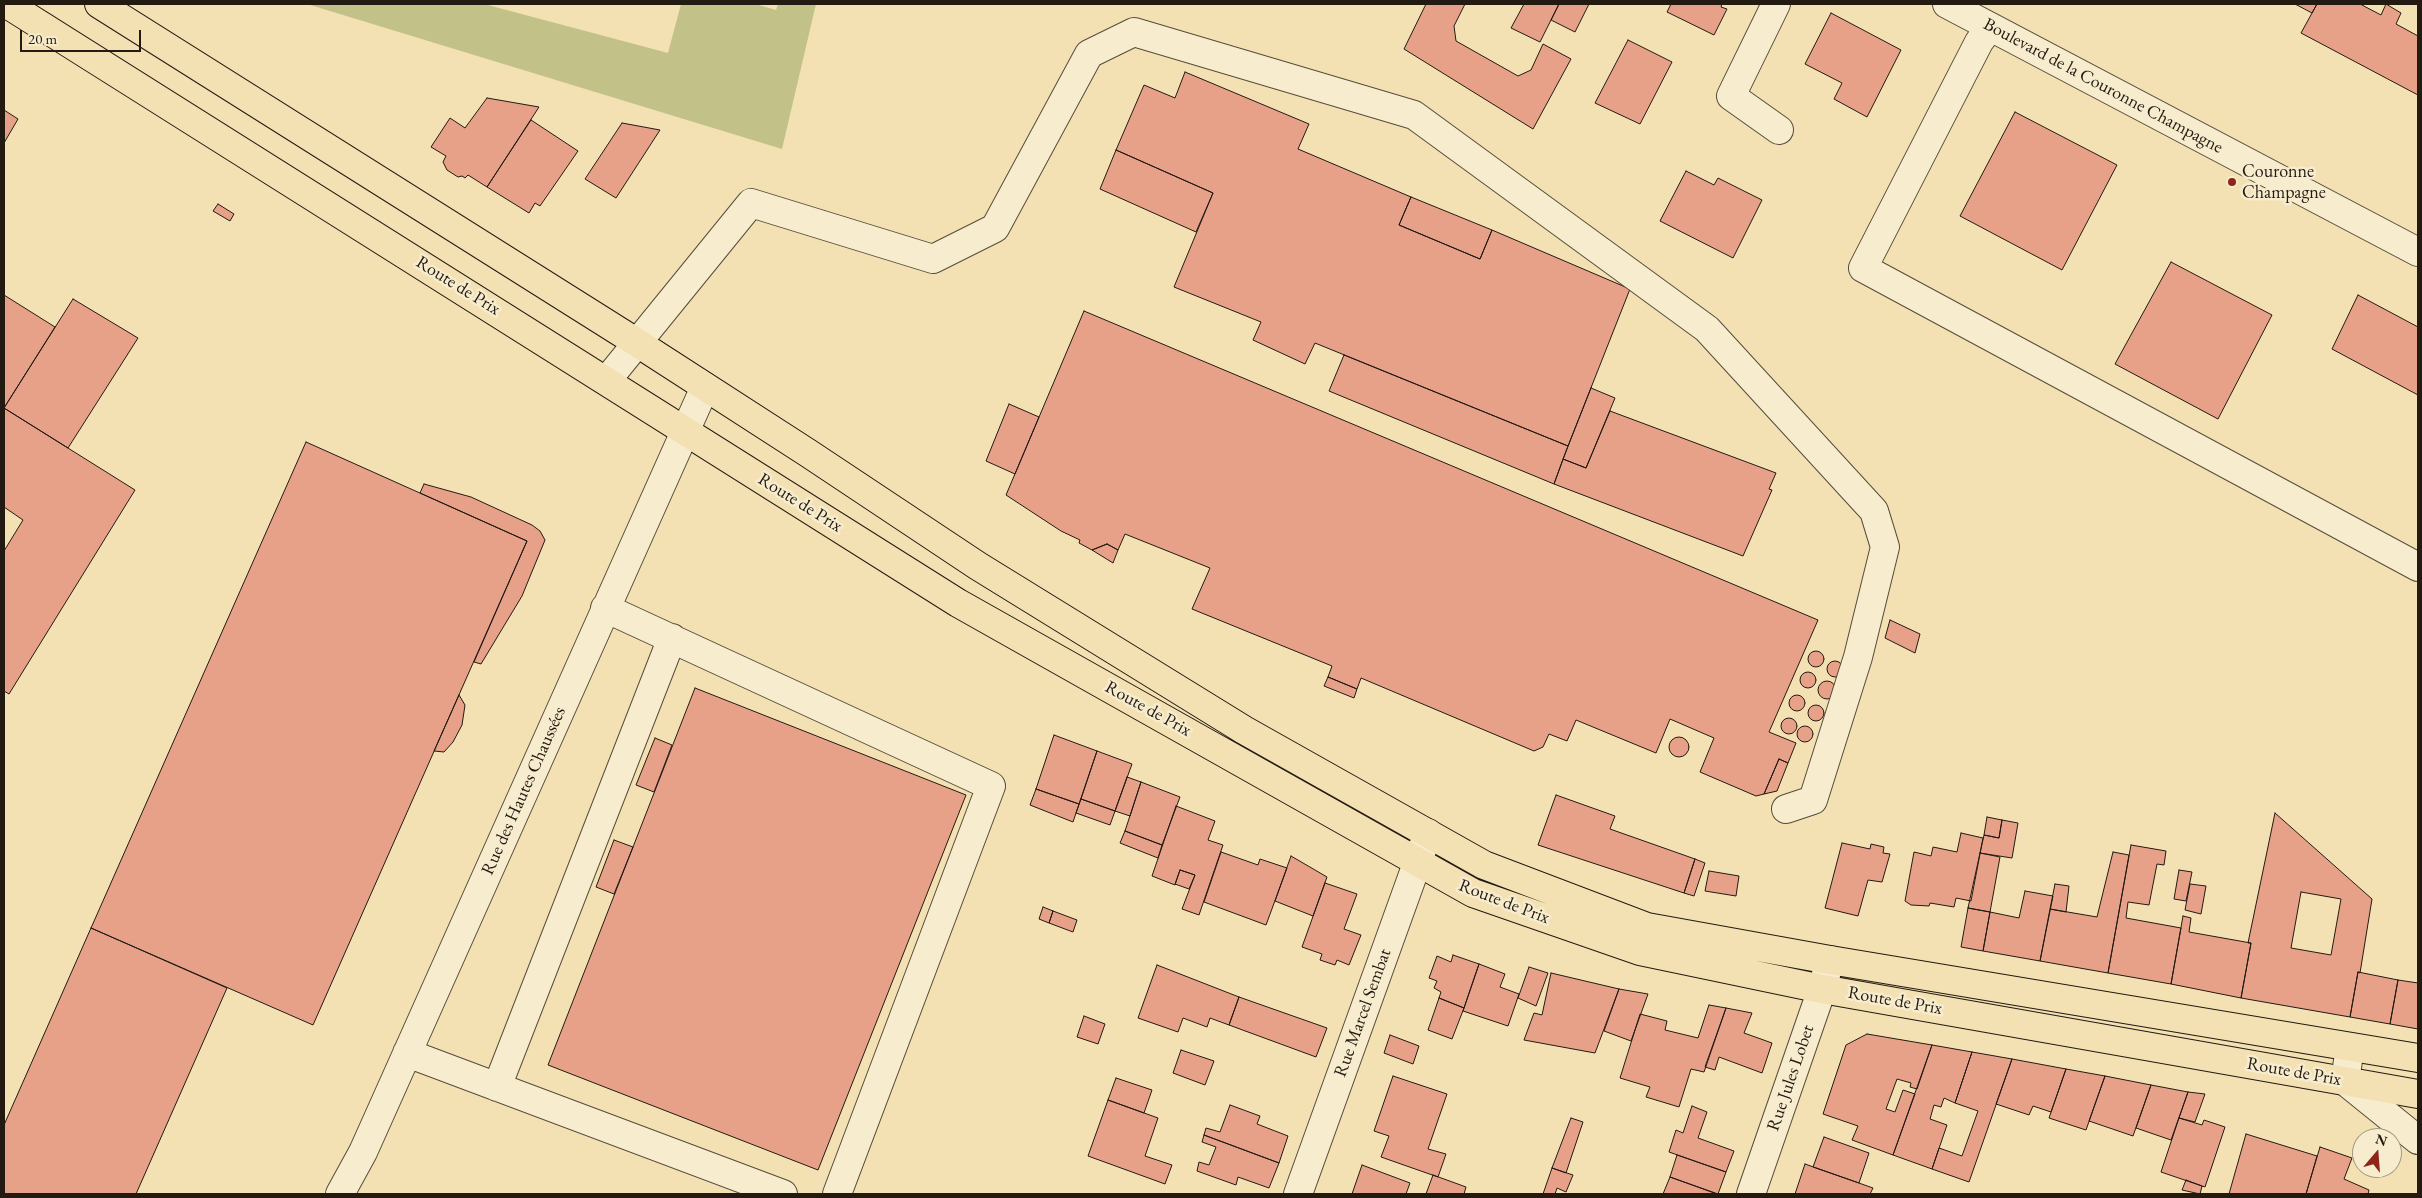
<!DOCTYPE html>
<html>
<head>
<meta charset="utf-8">
<style>
	body { margin:0 }
	#map { position:relative; width:2422px; height:1198px; overflow:hidden; background:#f3e1b3; font-family:"EB Garamond",serif }
	canvas { display:block }
	.frame { position:absolute; inset:0; border:5px solid #231a12; pointer-events:none }
	.north { position:absolute; left:2352px; top:1128px; width:50px; height:50px; box-sizing:border-box; background:#f7ecce; border:1px solid #a29883; border-radius:50%; rotate:18deg; font-size:14px; font-weight:700; line-height:20px; text-align:center; color:#231a12 }
	.north::after { content:''; display:block; margin:auto; width:18px; height:22px; background:#8f2418; clip-path:polygon(50% 0,100% 100%,50% 72%,0 100%) }
	.scale { position:absolute; left:20px; top:30px; width:121px; height:22px; box-sizing:border-box; border:2px solid #231a12; border-top:0; padding-left:6px; font-size:15px; line-height:18px; white-space:nowrap; color:#231a12; -webkit-text-stroke:4px #f7ecce; paint-order:stroke }
</style>
</head>
<body>
<div id="map">
<canvas width="2422" height="1198"></canvas>
<div class="frame"></div>
<div class="north">N</div>
<div class="scale">20 m</div>
</div>
<script>
const c = document.querySelector('canvas').getContext('2d');
c.lineJoin = 'round';
function fill(path, color) {
  c.fillStyle = color;
  c.fill(path, 'evenodd');
}
function toPath(rows) {
  const path = new Path2D();
  for (const r of rows) {
    if (r.length === 3) {
      path.moveTo(r[0] + r[2], r[1]);
      path.arc(r[0], r[1], r[2], 0, 2 * Math.PI);
      continue;
    }
    path.moveTo(r[0], r[1]);
    for (let i = 2; i < r.length; i += 2) path.lineTo(r[i], r[i + 1]);
  }
  return path;
}
function strokePath(path, color, width, dash) {
  c.strokeStyle = color;
  c.lineWidth = width;
  c.lineCap = dash ? 'butt' : 'round';
  c.setLineDash(dash || []);
  c.stroke(path);
}
function label(font, color, halo, rows, align = 'center') {
  c.font = font + ' "EB Garamond",serif';
  c.lineWidth = 5;
  c.setLineDash([]);
  c.textBaseline = 'middle';
  c.strokeStyle = halo;
  c.fillStyle = color;
  for (const [text, x, y, turn = 0] of rows) {
    c.save();
    c.translate(x, y);
    c.rotate((+turn || 0) * Math.PI / 180);
    c.textAlign = isNaN(turn) ? turn : align;
    if (halo) c.strokeText(text, 0, 0);
    c.fillText(text, 0, 0);
    c.restore();
  }
}
fill(toPath([
	[307,4,484,4,668,53,681,4,755,4,776,10,778,4,816,4,782,149]
]), '#c2c188');
const building = toPath([
	[1426,4,1465,4,1454,26,1456,41,1518,76,1531,70,1543,44,1571,59,1533,129,1404,49,1426,4],
	[1524,4,1559,4,1540,42,1511,28,1524,4],
	[1559,4,1589,4,1575,32,1551,20,1559,4],
	[1671,4,1722,4,1721,7,1727,9,1714,35,1667,12,1671,4],
	[2295,4,2317,4,2312,13,2295,4],
	[2317,4,2360,4,2381,15,2386,4,2401,13,2396,24,2418,36,2418,95,2301,33,2317,4],
	[1831,13,1901,50,1867,117,1834,99,1842,83,1805,64,1831,13],
	[1628,40,1672,62,1640,124,1595,103,1628,40],
	[1185,72,1309,124,1298,149,1411,197,1399,225,1480,259,1492,230,1630,289,1568,446,1315,343,1305,364,1253,340,1261,322,1174,287,1213,193,1116,150,1144,85,1175,98,1185,72],
	[487,98,539,107,487,187,468,175,465,178,462,176,458,177,447,170,443,162,446,156,431,147,450,118,465,128,487,98],
	[4,110,18,119,4,143,4,110],
	[2015,112,2117,165,2062,270,1960,216,2015,112],
	[531,120,578,151,540,206,535,203,529,213,487,187,531,120],
	[622,123,660,130,616,198,585,179,622,123],
	[1116,150,1213,193,1196,232,1100,189,1116,150],
	[1686,171,1714,185,1718,178,1762,200,1733,258,1660,221,1686,171],
	[1411,197,1492,230,1480,259,1399,225,1411,197],
	[218,204,234,214,230,221,213,211,218,204],
	[2171,262,2272,315,2218,419,2115,364,2171,262],
	[4,295,55,327,4,408,4,295],
	[2358,295,2418,327,2418,395,2332,349,2358,295],
	[73,299,138,338,68,448,4,408,73,299],
	[1084,311,1818,620,1769,732,1796,743,1788,763,1779,759,1764,794,1756,796,1700,772,1714,738,1670,719,1656,753,1576,720,1567,741,1549,734,1543,747,1534,751,1361,678,1357,689,1328,677,1332,666,1192,609,1210,568,1125,534,1118,550,1107,544,1092,550,1079,543,1080,540,1061,531,1006,495,1084,311],
	[1344,355,1568,446,1554,484,1329,391,1344,355],
	[1591,388,1615,398,1586,468,1563,459,1591,388],
	[1009,404,1039,417,1015,474,986,461,1009,404],
	[4,408,135,490,9,694,4,691,4,551,23,520,4,507,4,408],
	[1610,411,1776,473,1769,489,1772,490,1743,556,1554,484,1563,459,1586,468,1610,411],
	[306,442,527,541,313,1025,91,928,306,442],
	[424,484,471,497,532,525,540,531,545,540,522,596,481,664,474,662,527,541,420,493,424,484],
	[1107,544,1118,550,1113,563,1092,550,1107,544],
	[1890,620,1920,634,1915,653,1885,638,1890,620],
	[1816,659,8],
	[1835,669,8],
	[1808,680,8],
	[1328,677,1357,689,1354,698,1324,686,1328,677],
	[1827,690,9],
	[695,688,966,795,818,1170,548,1065,695,688],
	[1797,703,8],
	[459,695,465,705,462,725,453,742,444,752,434,751,459,695],
	[1816,713,8],
	[1789,726,8],
	[1805,734,8],
	[1054,735,1097,751,1079,804,1036,789,1054,735],
	[1679,747,10],
	[655,738,672,745,654,792,636,785,655,738],
	[1097,751,1132,764,1115,811,1081,799,1097,751],
	[1779,759,1788,763,1777,791,1764,794,1779,759],
	[1127,777,1141,782,1130,816,1115,811,1127,777],
	[1141,782,1180,797,1162,845,1125,831,1141,782],
	[1036,789,1079,804,1073,822,1030,805,1036,789],
	[1556,795,1615,816,1610,829,1695,859,1684,893,1538,845,1556,795],
	[1081,799,1115,811,1110,825,1076,813,1081,799],
	[1176,806,1215,821,1208,840,1223,845,1199,915,1182,909,1195,875,1180,870,1175,885,1152,876,1176,806],
	[2275,813,2372,899,2360,973,2358,972,2350,1017,2241,998,2251,943,2248,943,2275,813],
	[2301,892,2341,899,2331,955,2291,948,2301,892],
	[1987,817,2002,820,1999,838,1984,835,1987,817],
	[2002,820,2018,823,2012,858,1980,853,1984,835,1999,838,2002,820],
	[1125,831,1162,845,1158,858,1120,843,1125,831],
	[1961,833,1983,838,1971,901,1956,898,1954,907,1930,903,1929,906,1911,905,1905,901,1914,852,1931,856,1933,847,1957,852,1961,833],
	[614,840,633,847,614,894,596,887,614,840],
	[1842,843,1870,849,1871,844,1884,847,1883,853,1890,854,1882,882,1868,880,1858,916,1825,908,1842,843],
	[2131,845,2166,851,2164,865,2157,864,2149,905,2128,902,2126,918,2181,928,2171,984,2108,973,2131,845],
	[1221,852,1258,865,1260,859,1287,868,1266,925,1204,902,1221,852],
	[2113,852,2129,855,2108,973,2040,961,2050,909,2097,917,2113,852],
	[1980,853,2000,857,1990,912,1968,908,1980,853],
	[1291,856,1327,877,1313,916,1275,901,1291,856],
	[1695,859,1705,863,1694,896,1684,893,1695,859],
	[1180,870,1195,875,1189,889,1175,884,1180,870],
	[2179,870,2192,872,2186,901,2174,899,2179,870],
	[1709,871,1739,876,1736,896,1705,891,1709,871],
	[1325,883,1357,894,1344,929,1361,935,1349,965,1337,960,1335,965,1320,960,1322,954,1302,947,1325,883],
	[2055,884,2069,886,2066,912,2050,909,2055,884],
	[2190,884,2206,886,2201,914,2185,910,2190,884],
	[2025,891,2053,896,2040,961,1983,951,1990,912,2019,918,2025,891],
	[1043,907,1053,911,1049,923,1039,919,1043,907],
	[1968,908,1990,912,1983,951,1961,947,1968,908],
	[1053,911,1077,920,1073,932,1049,923,1053,911],
	[2183,916,2191,918,2189,932,2251,943,2241,998,2171,984,2183,916],
	[91,928,227,988,136,1194,4,1194,4,1125,91,928],
	[1453,955,1479,964,1464,1008,1439,998,1441,992,1434,988,1437,981,1429,978,1437,956,1451,962,1453,955],
	[1479,964,1505,974,1500,987,1519,994,1508,1026,1463,1011,1479,964],
	[1157,965,1239,997,1229,1025,1210,1018,1207,1027,1183,1018,1178,1032,1138,1018,1157,965],
	[1529,967,1548,973,1536,1006,1518,998,1529,967],
	[2358,972,2398,980,2390,1024,2350,1017,2358,972],
	[1551,973,1619,989,1595,1053,1524,1040,1534,1013,1542,1015,1551,973],
	[2398,980,2418,983,2418,1029,2390,1024,2398,980],
	[1619,989,1648,994,1631,1041,1604,1031,1619,989],
	[1239,997,1327,1028,1316,1057,1229,1025,1239,997],
	[1439,998,1464,1008,1452,1039,1428,1030,1439,998],
	[1709,1005,1726,1008,1704,1072,1691,1069,1679,1107,1646,1097,1650,1087,1620,1078,1640,1014,1667,1021,1665,1030,1698,1038,1709,1005],
	[1726,1008,1752,1013,1744,1033,1772,1043,1762,1073,1719,1057,1715,1070,1705,1067,1726,1008],
	[1084,1016,1105,1024,1098,1044,1077,1037,1084,1016],
	[1867,1034,1932,1045,1917,1089,1910,1087,1911,1083,1897,1079,1886,1109,1895,1112,1903,1090,1915,1094,1893,1155,1852,1140,1858,1126,1823,1114,1846,1045,1867,1034],
	[1390,1035,1419,1046,1413,1064,1384,1053,1390,1035],
	[1932,1045,1972,1052,1955,1103,1944,1098,1941,1107,1934,1105,1930,1119,1947,1125,1932,1169,1893,1155,1932,1045],
	[1181,1050,1214,1061,1205,1085,1173,1073,1181,1050],
	[1972,1052,2012,1059,1969,1182,1932,1169,1939,1148,1962,1156,1978,1111,1955,1103,1972,1052],
	[2012,1059,2066,1069,2051,1112,2033,1106,2029,1115,1996,1104,2012,1059],
	[2066,1069,2105,1076,2086,1130,2049,1118,2066,1069],
	[1393,1076,1447,1094,1428,1149,1446,1154,1438,1177,1381,1157,1389,1136,1374,1131,1393,1076],
	[2105,1076,2151,1085,2133,1136,2089,1121,2105,1076],
	[1116,1078,1152,1090,1144,1113,1108,1100,1116,1078],
	[2151,1085,2188,1092,2171,1140,2136,1128,2151,1085],
	[2188,1092,2205,1094,2195,1122,2179,1118,2188,1092],
	[1108,1100,1158,1118,1145,1156,1172,1165,1165,1184,1088,1156,1108,1100],
	[1230,1105,1260,1116,1257,1124,1288,1136,1279,1163,1204,1135,1206,1128,1220,1132,1230,1105],
	[1692,1106,1707,1112,1698,1138,1734,1151,1726,1172,1669,1152,1676,1130,1683,1133,1692,1106],
	[1571,1118,1583,1122,1566,1173,1552,1168,1571,1118],
	[2179,1118,2202,1125,2204,1120,2225,1127,2205,1187,2161,1172,2179,1118],
	[2246,1134,2317,1156,2306,1194,2229,1194,2246,1134],
	[1204,1135,1279,1163,1269,1188,1238,1177,1236,1185,1197,1171,1199,1162,1209,1165,1216,1147,1202,1142,1204,1135],
	[1824,1137,1869,1153,1859,1183,1813,1167,1824,1137],
	[2320,1147,2352,1158,2344,1179,2369,1190,2368,1194,2306,1194,2320,1147],
	[1677,1155,1726,1172,1718,1194,1670,1177,1677,1155],
	[1805,1164,1873,1188,1870,1194,1795,1194,1805,1164],
	[1362,1165,1410,1183,1406,1194,1352,1194,1362,1165],
	[1552,1168,1573,1175,1566,1192,1557,1188,1555,1194,1543,1194,1552,1168],
	[1433,1175,1466,1187,1464,1194,1426,1194,1433,1175],
	[1670,1177,1717,1194,1663,1194,1670,1177],
	[2186,1180,2202,1186,2200,1194,2182,1190,2186,1180]
]);
fill(building, '#e8a189');
strokePath(building, '#231a12', 1);
const minor = toPath([
	[1776,4,1731,96,1779,130],
	[1947,4,2418,252],
	[1990,27,1979,42,1863,268,2418,567],
	[607,380,751,203,933,259,995,228,1089,54,1134,32,1414,115,1707,329,1874,511,1885,547,1858,657,1813,800,1786,809],
	[605,608,991,786,837,1194],
	[2350,1047,2345,1081,2418,1140],
	[407,1053,783,1194],
	[497,1087,672,638],
	[340,1194,363,1152,705,387],
	[1298,1194,1428,833],
	[1751,1194,1822,989,1830,960]
]);
const major = toPath([
	[7,4,958,603,1473,893,1640,951,1822,989,2418,1094],
	[99,4,636,342,808,453,978,566,1244,730,1484,865,1647,927,1830,960,2418,1058]
]);
strokePath(minor, '#574c3a', 30);
strokePath(major, '#231a12', 30);
strokePath(minor, '#f7ecce', 28);
strokePath(major, '#f3e1b3', 28);
for (const [x, y, r, color] of [
	[2232,182,5,"#8f2418"]
]) {
  const dot = new Path2D();
  dot.arc(x, y, r, 0, 2 * Math.PI);
  c.fillStyle = color;
  c.fill(dot);
  strokePath(dot, '#f7ecce', 2);
}
label('18px', '#231a12', '#f7ecce', [
	["Boulevard de la Couronne Champagne",2103,86,28],
	["Route de Prix",458,286,32],
	["Route de Prix",800,503,32],
	["Route de Prix",1148,709,29],
	["Rue des Hautes Chaussées",524,791,-66],
	["Route de Prix",1504,902,21],
	["Route de Prix",1895,1001,10],
	["Rue Marcel Sembat",1363,1013,-70],
	["Route de Prix",2294,1072,10],
	["Rue Jules Lobet",1791,1078,-71]
]);
label('18px', '#231a12', '#f7ecce', [
	["Couronne",2242,172],
	["Champagne",2242,193]
], 'left');
</script>
</body>
</html>
